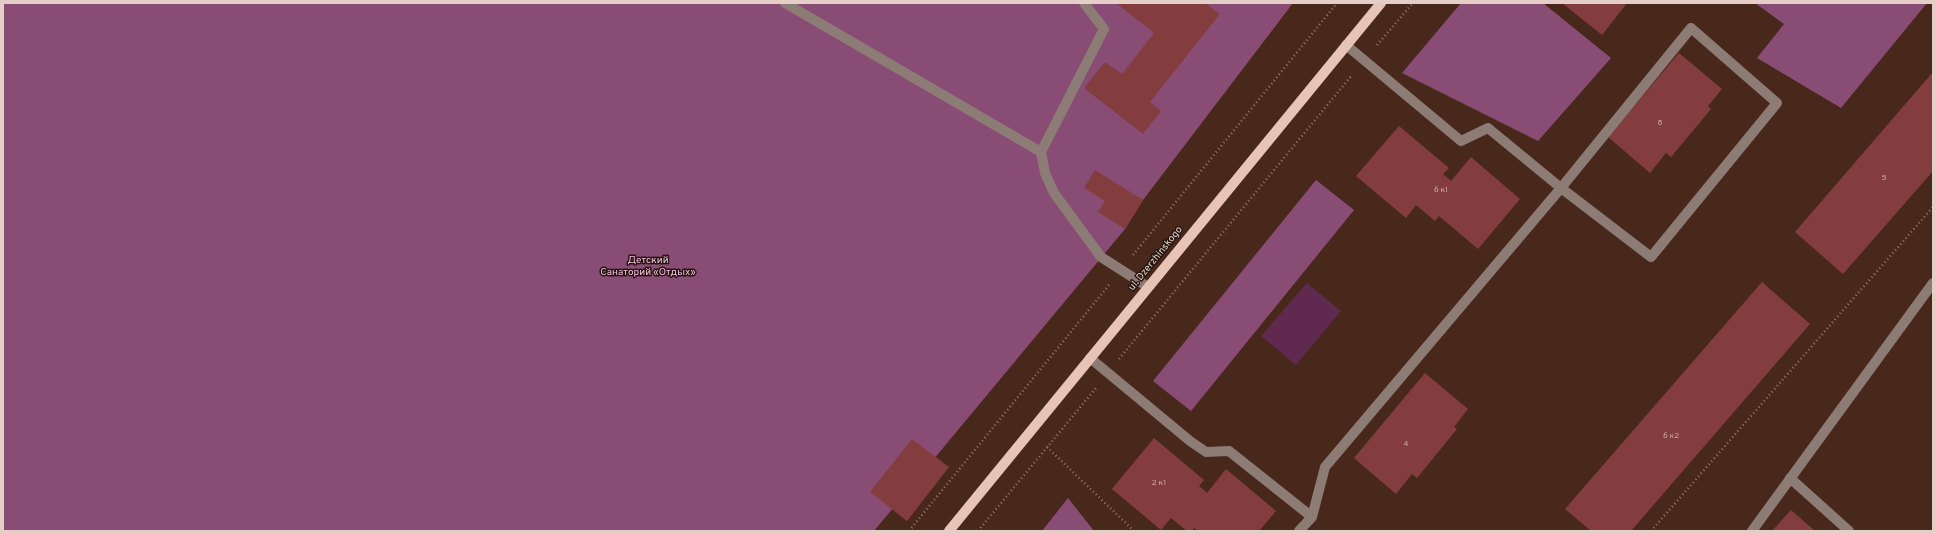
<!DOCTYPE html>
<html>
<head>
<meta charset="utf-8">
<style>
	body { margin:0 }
	#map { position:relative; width:1936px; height:534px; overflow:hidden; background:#49281c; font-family:Overpass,sans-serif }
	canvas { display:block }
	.frame { position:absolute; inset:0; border:4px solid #e4cec7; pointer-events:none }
</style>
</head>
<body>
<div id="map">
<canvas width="1936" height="534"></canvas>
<div class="frame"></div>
</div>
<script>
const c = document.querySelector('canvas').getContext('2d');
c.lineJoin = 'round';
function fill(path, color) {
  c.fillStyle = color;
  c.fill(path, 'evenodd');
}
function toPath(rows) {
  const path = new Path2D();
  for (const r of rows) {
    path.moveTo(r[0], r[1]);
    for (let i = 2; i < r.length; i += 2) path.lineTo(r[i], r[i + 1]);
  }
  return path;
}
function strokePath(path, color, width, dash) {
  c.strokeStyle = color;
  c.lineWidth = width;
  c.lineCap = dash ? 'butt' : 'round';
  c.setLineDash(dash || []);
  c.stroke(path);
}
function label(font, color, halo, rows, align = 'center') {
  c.font = font + ' Overpass,sans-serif';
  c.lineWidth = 3;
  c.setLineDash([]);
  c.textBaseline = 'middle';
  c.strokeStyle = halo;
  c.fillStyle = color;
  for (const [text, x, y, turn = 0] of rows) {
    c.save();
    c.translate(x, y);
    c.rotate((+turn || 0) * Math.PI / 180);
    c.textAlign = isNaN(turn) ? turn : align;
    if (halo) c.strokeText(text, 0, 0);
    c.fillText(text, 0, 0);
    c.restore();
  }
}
fill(toPath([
	[1307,283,1341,311,1296,365,1261,336]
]), '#60294f');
fill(toPath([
	[3,3,1293,3,1143,200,1125,229,874,531,3,531],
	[1461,3,1543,3,1611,58,1538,141,1402,73],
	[1755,3,1927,3,1841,108,1757,58,1784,24],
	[1316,180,1354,210,1191,411,1153,381],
	[1068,498,1094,531,1042,531]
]), '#894d75');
fill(toPath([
	[1116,3,1180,4,1205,3,1220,14,1150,102,1161,111,1143,134,1084,88,1105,62,1122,74,1154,33],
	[1562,3,1627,3,1602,35],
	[1679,53,1722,89,1708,106,1711,109,1671,157,1666,153,1650,173,1608,137],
	[1933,72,1933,171,1843,274,1795,232],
	[1399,126,1449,168,1443,174,1451,181,1471,157,1520,199,1478,249,1439,216,1435,221,1416,205,1406,218,1356,176],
	[1095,170,1143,200,1125,229,1098,212,1105,201,1084,188],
	[1762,282,1810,324,1631,531,1591,531,1565,509],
	[1425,373,1468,409,1454,427,1457,429,1417,478,1412,474,1396,494,1354,458],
	[1154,438,1204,480,1199,486,1207,493,1226,469,1276,511,1259,531,1198,531,1194,528,1192,531,1187,531,1171,518,1161,530,1112,489],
	[912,439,949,467,907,521,870,492],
	[1791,510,1815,531,1772,531]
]), '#843d3e');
strokePath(toPath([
	[1377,45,1413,3],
	[1133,255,1337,3],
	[1119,359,1352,75],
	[1047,447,1134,531],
	[909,531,1109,285],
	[978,531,1096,388],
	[1651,531,1933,207]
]), '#94796f', 2.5, [1, 3]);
strokePath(toPath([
	[785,3,1041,152],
	[1084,3,1104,29,1041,152,1045,173,1054,193,1101,257,1148,287],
	[1090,358,1190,441,1206,452,1229,451,1312,517],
	[1790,478,1849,531],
	[1299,531,1312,517,1325,467,1561,188,1691,28,1777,103,1651,257,1561,188,1488,128,1461,141,1346,45],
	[1752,531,1933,283]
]), '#8d7b75', 10);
strokePath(toPath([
	[949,531,1381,3]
]), '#e8c4b7', 10);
label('8px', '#ccaaa5', null, [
	["8",1660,123],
	["5",1884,178],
	["6 к1",1441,190],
	["6 к2",1671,436],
	["4",1406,444],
	["2 к1",1159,483]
]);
label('10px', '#e4cec7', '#251610', [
	["ul. Dzerzhinskogo",1156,259,-51]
]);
label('10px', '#f5bfe1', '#251610', [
	["Детский",648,261],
	["Санаторий «Отдых»",648,273]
]);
</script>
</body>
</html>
